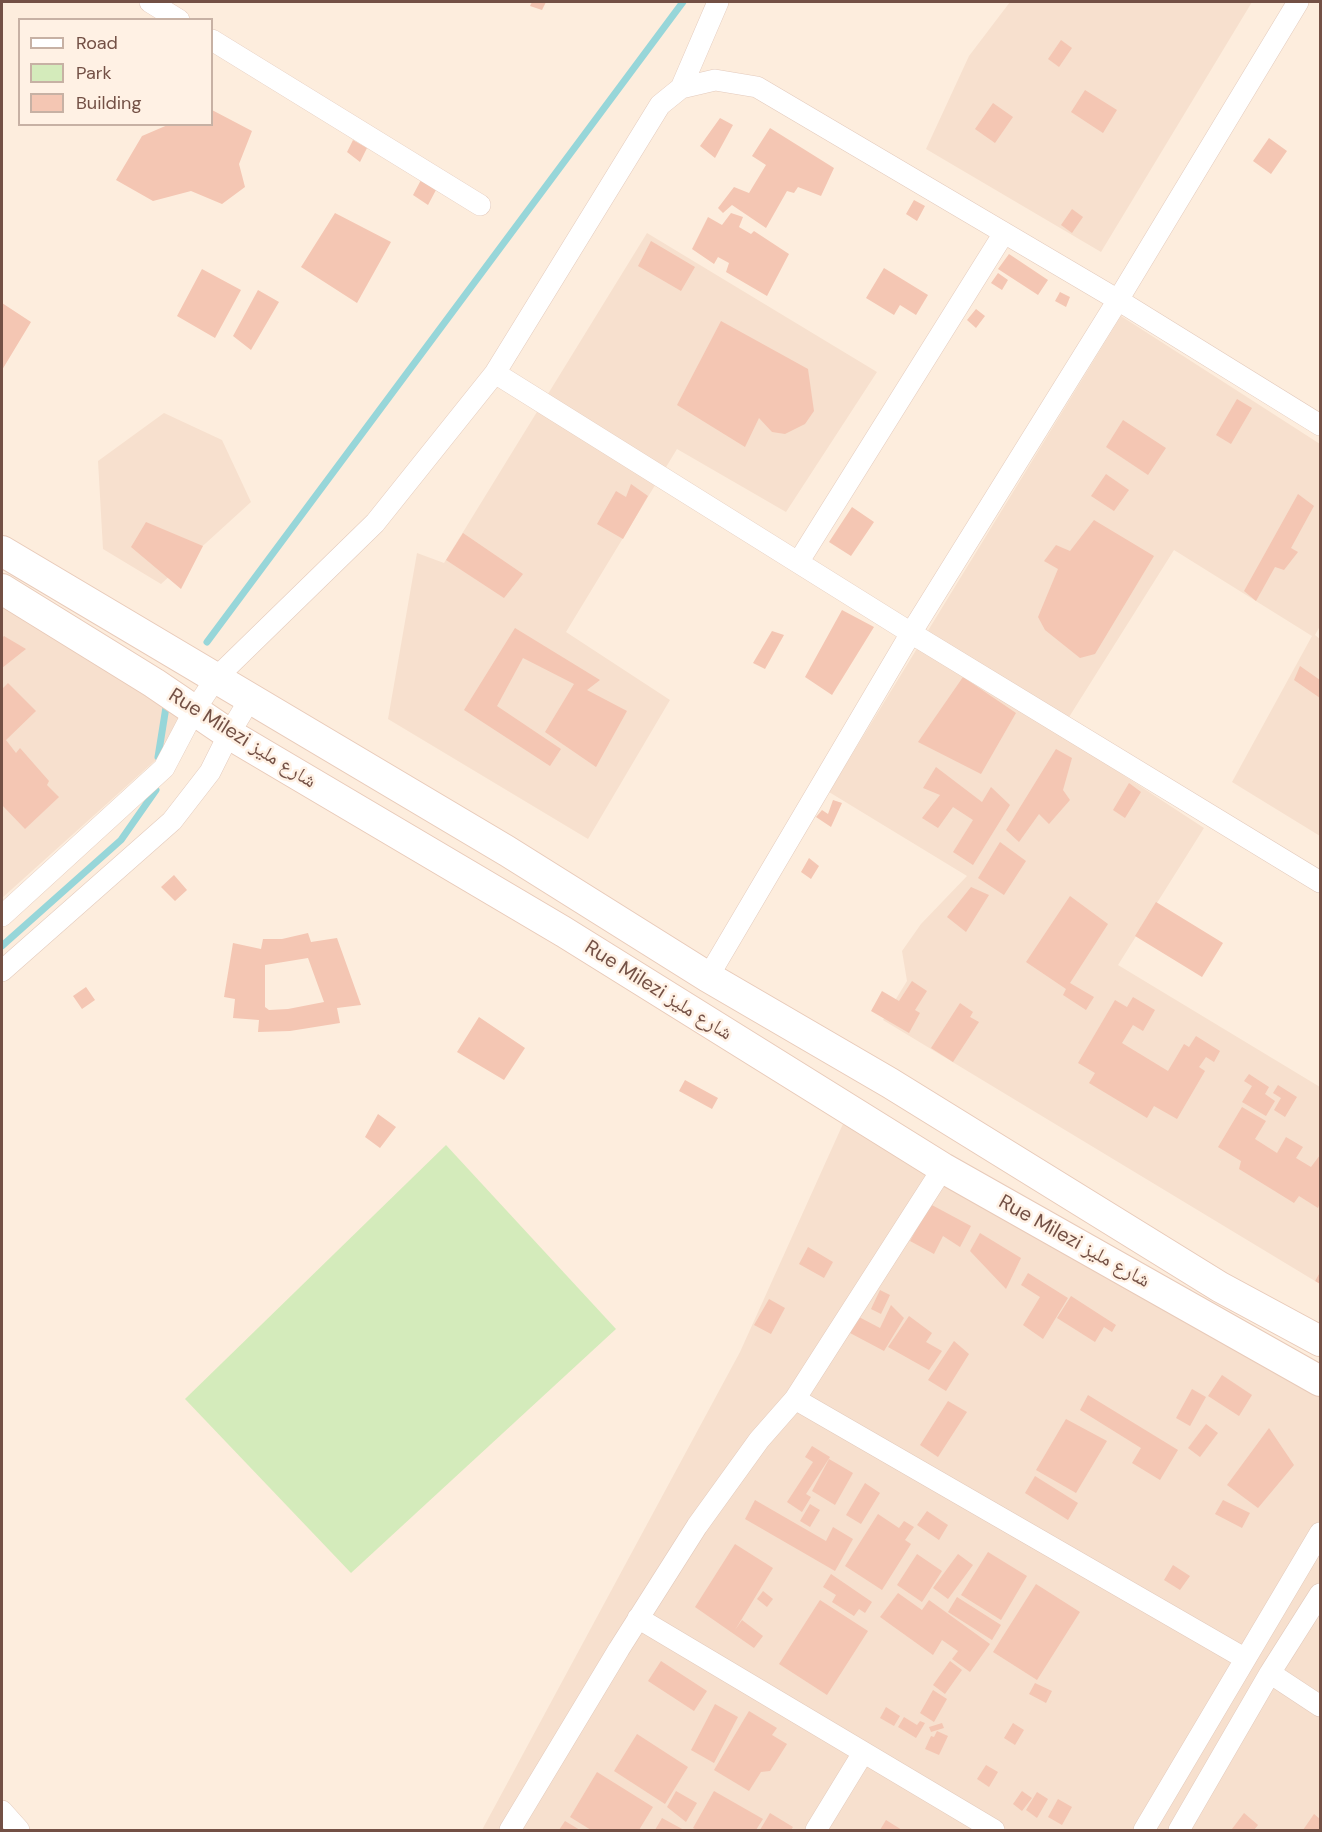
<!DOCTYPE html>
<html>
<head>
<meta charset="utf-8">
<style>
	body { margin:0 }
	#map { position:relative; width:1322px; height:1832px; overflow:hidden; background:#fdeddd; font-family:"DM Sans",sans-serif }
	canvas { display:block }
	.frame { position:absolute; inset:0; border:3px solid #735045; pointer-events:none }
	.legend { position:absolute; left:18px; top:18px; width:195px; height:108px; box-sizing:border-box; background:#fff1e4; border:2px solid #c7b1a4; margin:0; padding:8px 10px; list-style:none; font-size:18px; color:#735045 }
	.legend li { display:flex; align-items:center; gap:12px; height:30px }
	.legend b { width:30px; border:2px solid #c7b1a4 }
</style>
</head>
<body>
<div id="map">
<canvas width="1322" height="1832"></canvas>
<div class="frame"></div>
<ul class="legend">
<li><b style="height:8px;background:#fff"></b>Road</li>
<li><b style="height:16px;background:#d4ebbb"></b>Park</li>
<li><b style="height:16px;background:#f4c6b3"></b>Building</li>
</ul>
</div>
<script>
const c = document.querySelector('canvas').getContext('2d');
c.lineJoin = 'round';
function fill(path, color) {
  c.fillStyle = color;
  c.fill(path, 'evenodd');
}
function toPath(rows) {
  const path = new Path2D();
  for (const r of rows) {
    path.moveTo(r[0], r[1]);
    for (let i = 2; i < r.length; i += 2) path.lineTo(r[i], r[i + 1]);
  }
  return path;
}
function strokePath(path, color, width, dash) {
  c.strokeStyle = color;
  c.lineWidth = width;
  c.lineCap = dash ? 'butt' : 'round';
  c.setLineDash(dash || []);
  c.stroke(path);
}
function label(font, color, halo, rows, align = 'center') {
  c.font = font + ' "DM Sans","Noto Naskh Arabic",sans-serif';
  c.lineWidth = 5;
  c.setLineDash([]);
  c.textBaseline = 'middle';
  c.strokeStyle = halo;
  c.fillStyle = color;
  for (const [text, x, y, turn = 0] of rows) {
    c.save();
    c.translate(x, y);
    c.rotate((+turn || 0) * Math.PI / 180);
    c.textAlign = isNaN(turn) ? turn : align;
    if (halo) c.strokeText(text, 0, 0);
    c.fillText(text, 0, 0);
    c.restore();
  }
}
fill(toPath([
	[1010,2,1252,2,1101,252,926,149,969,56],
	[647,233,877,372,786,512,677,449,566,632,670,700,588,839,388,719,417,553,444,563],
	[1121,316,1320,444,1320,626,1315,635,1320,639,1320,836,1232,782,1312,636,1174,550,1059,733,1204,828,1118,965,1320,1087,1320,1272,1315,1281,883,1020,907,981,902,951,921,924,967,876,829,792],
	[164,413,222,440,251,502,161,584,103,549,98,461],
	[2,601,199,721,2,898],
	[847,1115,1320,1382,1320,1830,482,1830,740,1352]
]), '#f7e0ce');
fill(toPath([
	[446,1145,616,1329,351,1573,185,1399]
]), '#d4ebbb');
strokePath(toPath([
	[207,642,683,2],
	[158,757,166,707],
	[2,946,121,840,156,790]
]), '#97d6d9', 7);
fill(toPath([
	[532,2,546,2,542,10,530,6],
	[1061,40,1072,48,1059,67,1048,59],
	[1085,90,1117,110,1103,133,1071,112],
	[993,103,1013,117,995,143,975,129],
	[212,110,252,131,239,164,245,187,222,204,191,191,153,201,116,180,142,136,170,124,212,124],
	[720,118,733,125,715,158,700,146],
	[770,128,834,168,821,196,798,187,794,193,787,191,766,228,732,205,723,213,718,208,734,187,749,193,766,165,752,156],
	[1269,138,1287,151,1271,174,1253,161],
	[353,140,367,148,360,162,347,152],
	[421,180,436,190,428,205,413,195],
	[914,200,925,206,917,221,906,214],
	[1072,209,1083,217,1072,233,1061,225],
	[335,213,391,242,357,303,301,267],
	[731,213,743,217,739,227,751,234,754,231,789,254,767,296,726,272,729,263,718,257,714,264,692,249,708,217,722,225],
	[651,241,695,267,681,291,638,266],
	[1009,254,1048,280,1038,295,998,269],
	[884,268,928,295,916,315,900,305,894,315,866,298],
	[202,269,241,290,215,338,177,316],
	[998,273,1008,280,1002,290,991,283],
	[258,290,279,302,251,350,233,336],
	[1060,292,1070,297,1066,307,1055,301],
	[2,303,31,322,2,370],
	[976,309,985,316,976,328,967,320],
	[721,321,808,369,814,411,805,424,785,434,772,432,759,418,745,447,677,405],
	[1237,399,1252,408,1231,444,1216,435],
	[1123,420,1166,448,1148,475,1106,447],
	[1106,474,1129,490,1114,511,1091,496],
	[631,484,648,496,623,539,597,524,616,491,626,497],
	[1298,494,1314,506,1291,548,1298,552,1284,570,1275,567,1256,601,1244,591],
	[852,507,874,522,851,556,829,542],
	[1094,520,1154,556,1095,654,1080,658,1045,630,1038,617,1058,569,1044,561,1056,545,1070,551],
	[146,522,203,546,181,589,131,547],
	[463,533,523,574,504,598,446,560],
	[842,610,874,627,832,695,805,677],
	[515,628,600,680,587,690,627,711,596,767,545,732,574,684,523,658,497,706,561,749,550,766,464,710],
	[772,631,784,635,765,669,753,663],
	[4,636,26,649,2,668,2,638],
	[1300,666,1320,680,1320,698,1294,680],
	[963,677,1016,713,981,774,918,742],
	[8,683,36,711,6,740,16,753,20,748,49,781,47,785,59,797,25,829,2,805,2,689],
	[1056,749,1072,758,1063,790,1070,800,1049,824,1039,814,1019,842,1006,830],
	[936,767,982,802,991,787,1010,805,973,865,953,852,973,820,953,807,938,828,922,818,940,795,923,788],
	[1129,783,1141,792,1125,818,1113,810],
	[833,800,842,803,831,827,816,817,822,810,828,814],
	[1000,842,1026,861,1004,895,978,878],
	[809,858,819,866,811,879,801,872],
	[174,875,187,890,175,901,161,887],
	[971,887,989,895,966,932,947,917],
	[1070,896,1108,924,1070,983,1094,997,1086,1010,1063,995,1066,989,1026,962],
	[1156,902,1223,943,1202,977,1135,936],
	[308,933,311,942,337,938,361,1005,337,1008,340,1023,290,1031,258,1032,259,1020,233,1018,235,999,224,997,233,943,261,949,263,939,282,939],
	[308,958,324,1002,288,1009,269,1010,265,1007,265,965],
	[912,981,927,991,915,1010,920,1013,909,1033,871,1011,882,991,899,1001],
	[86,987,95,1000,82,1009,73,996],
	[1133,997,1155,1010,1143,1031,1133,1025,1122,1043,1168,1071,1184,1044,1189,1047,1196,1036,1220,1051,1214,1062,1206,1057,1199,1067,1205,1071,1177,1119,1154,1106,1147,1118,1089,1083,1095,1073,1078,1063,1115,1000,1127,1007],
	[960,1003,973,1012,970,1017,979,1022,953,1062,931,1048],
	[479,1017,525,1048,504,1080,457,1052],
	[1249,1074,1269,1087,1265,1094,1275,1101,1266,1116,1242,1102,1252,1086,1244,1081],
	[685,1080,718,1098,712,1109,679,1091],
	[1278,1085,1297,1097,1285,1117,1274,1110,1281,1098,1273,1093],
	[1242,1107,1266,1121,1255,1139,1277,1153,1286,1137,1303,1147,1296,1158,1311,1167,1320,1155,1320,1203,1318,1208,1299,1196,1294,1203,1239,1169,1241,1161,1218,1147],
	[378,1114,396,1127,380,1148,365,1137],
	[930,1204,971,1226,960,1247,943,1236,934,1254,910,1241],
	[980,1233,1021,1258,1006,1289,970,1251],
	[808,1247,833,1262,824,1278,799,1264],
	[1320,1272,1320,1284,1315,1281],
	[1028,1273,1068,1298,1043,1339,1023,1325,1040,1297,1021,1285],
	[880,1290,890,1295,881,1314,871,1309],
	[1071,1296,1116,1325,1112,1332,1104,1327,1095,1342,1057,1318],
	[769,1299,785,1308,771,1334,754,1325],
	[891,1305,904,1318,884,1351,850,1333,859,1317,880,1328],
	[909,1316,932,1333,926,1342,942,1351,929,1370,888,1347],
	[954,1341,969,1354,946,1391,928,1380],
	[1222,1375,1252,1395,1239,1416,1208,1396],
	[1192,1389,1206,1397,1190,1426,1176,1418],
	[1088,1395,1178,1450,1160,1480,1132,1463,1141,1448,1080,1410],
	[948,1401,967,1412,938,1457,920,1445],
	[1066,1419,1107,1441,1076,1493,1036,1470],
	[1206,1424,1218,1433,1200,1457,1188,1448],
	[1269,1428,1294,1465,1258,1508,1227,1485],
	[812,1446,830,1457,806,1494,811,1497,802,1512,787,1502,813,1462,805,1457],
	[829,1459,853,1473,835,1505,812,1491],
	[1035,1476,1078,1503,1068,1520,1025,1493],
	[865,1483,880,1493,861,1524,846,1515],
	[755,1500,826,1541,833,1527,853,1539,835,1571,745,1519],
	[1223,1500,1250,1513,1242,1528,1215,1514],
	[810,1504,820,1510,810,1527,800,1521],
	[927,1511,948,1525,939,1540,917,1525],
	[878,1514,899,1528,904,1521,914,1527,905,1540,911,1544,882,1590,845,1566],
	[735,1544,773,1568,735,1630,742,1620,763,1636,754,1648,695,1607],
	[988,1552,1027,1576,1001,1620,961,1595],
	[917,1554,942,1571,922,1602,897,1585],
	[958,1554,973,1565,948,1599,933,1588],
	[1173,1565,1190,1576,1180,1590,1164,1580],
	[831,1574,872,1602,865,1613,859,1609,854,1616,832,1602,836,1595,823,1587],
	[1036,1584,1080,1612,1037,1680,993,1652],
	[763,1591,773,1599,767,1607,757,1599],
	[898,1593,922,1610,929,1600,990,1644,970,1672,952,1659,958,1651,942,1640,933,1655,880,1617],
	[957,1597,1001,1625,992,1640,948,1612],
	[820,1600,868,1631,827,1695,779,1664],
	[661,1661,707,1691,694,1711,648,1681],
	[950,1661,962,1670,945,1694,933,1685],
	[1035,1683,1052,1691,1046,1703,1029,1694],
	[933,1690,947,1699,934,1722,920,1713],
	[715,1704,738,1717,714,1763,691,1750],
	[886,1707,900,1716,894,1726,880,1718],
	[749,1711,777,1728,772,1735,787,1744,770,1771,761,1772,749,1791,714,1770],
	[904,1717,917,1725,920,1721,925,1723,916,1738,898,1727],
	[942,1723,944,1728,931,1732,929,1727],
	[1013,1723,1024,1730,1015,1745,1004,1738],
	[937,1731,948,1736,939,1755,925,1749,931,1736,934,1737],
	[637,1734,688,1767,665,1804,614,1771],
	[986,1765,998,1772,989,1787,977,1779],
	[597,1772,653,1807,639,1830,591,1830,570,1817],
	[676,1791,697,1803,686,1822,667,1807],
	[714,1791,763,1819,756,1830,697,1830,693,1828],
	[1022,1791,1032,1798,1022,1811,1013,1804],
	[1037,1792,1048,1799,1037,1818,1026,1810],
	[1058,1799,1072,1807,1062,1825,1048,1817],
	[770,1813,793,1827,791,1830,760,1830],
	[1244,1813,1258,1825,1254,1830,1234,1830,1232,1829],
	[1314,1814,1320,1819,1320,1830,1303,1830],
	[662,1818,684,1830,655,1830],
	[886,1820,902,1830,880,1830],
	[565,1821,580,1830,559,1830]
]), '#f4c6b3');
const street = toPath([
	[150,2,179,20],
	[212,40,480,205],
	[681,88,718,2],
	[495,373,911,633,1320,882],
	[799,561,1004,233],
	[2,916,164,768,194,711,216,678,375,523,495,373,660,105,681,88,715,80,757,87,1118,300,1320,425],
	[2,971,172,821,210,772,229,734,250,699],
	[708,977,911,633,1118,300,1298,2],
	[795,1399,1244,1658],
	[638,1618,994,1830],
	[1270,1673,1320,1706],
	[2,1811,19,1830],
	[510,1830,619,1649,697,1526,759,1440,795,1399,943,1168],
	[816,1830,863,1753],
	[1144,1830,1320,1533],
	[1179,1830,1270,1673,1320,1594]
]);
const secondary = toPath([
	[2,551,507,851,708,977,890,1083,1220,1287,1320,1341],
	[2,589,154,683,229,734,564,932,943,1168,1320,1381]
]);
strokePath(street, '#e3cabc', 22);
strokePath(secondary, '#e8cab9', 32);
strokePath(street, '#fff', 21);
strokePath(secondary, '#fff', 30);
label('20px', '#735045', '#fff1e4', [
	["Rue Milezi شارع مليز",242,739,32],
	["Rue Milezi شارع مليز",658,991,32],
	["Rue Milezi شارع مليز",1074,1242,29]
]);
</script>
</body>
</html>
